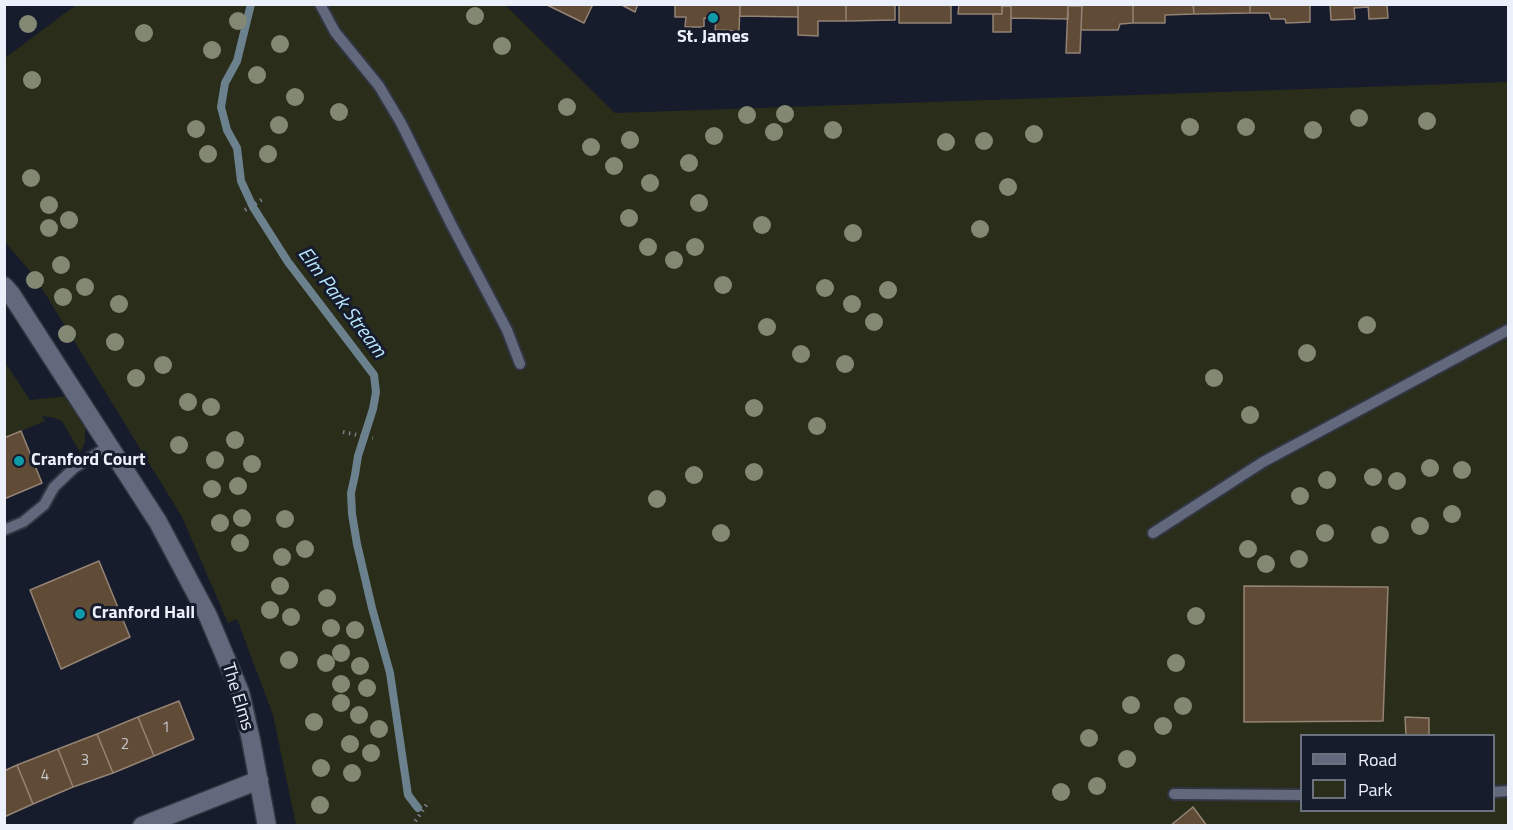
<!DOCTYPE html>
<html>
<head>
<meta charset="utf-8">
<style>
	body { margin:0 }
	#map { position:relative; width:1513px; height:830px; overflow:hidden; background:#171c2c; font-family:"Titillium Web",sans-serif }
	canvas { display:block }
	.frame { position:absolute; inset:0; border:6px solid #ebf0fb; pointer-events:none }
	.legend { position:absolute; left:1300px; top:734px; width:195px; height:78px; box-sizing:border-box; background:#171c2c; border:2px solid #6c717f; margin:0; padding:8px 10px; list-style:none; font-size:18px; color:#ebf0fb }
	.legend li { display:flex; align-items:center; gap:12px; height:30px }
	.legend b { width:30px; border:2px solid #6c717f }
</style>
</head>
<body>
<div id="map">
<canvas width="1513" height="830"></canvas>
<div class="frame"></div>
<ul class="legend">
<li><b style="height:8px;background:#62697c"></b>Road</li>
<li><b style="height:16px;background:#2a2d19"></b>Park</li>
</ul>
</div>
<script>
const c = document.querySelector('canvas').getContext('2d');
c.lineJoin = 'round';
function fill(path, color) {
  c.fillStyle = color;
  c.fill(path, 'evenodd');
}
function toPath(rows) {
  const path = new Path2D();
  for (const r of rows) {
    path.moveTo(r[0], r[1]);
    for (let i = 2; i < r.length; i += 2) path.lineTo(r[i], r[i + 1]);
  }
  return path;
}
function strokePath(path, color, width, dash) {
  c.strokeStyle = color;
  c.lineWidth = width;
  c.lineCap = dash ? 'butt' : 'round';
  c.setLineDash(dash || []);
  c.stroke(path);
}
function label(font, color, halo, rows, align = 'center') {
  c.font = font + ' "Titillium Web",sans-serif';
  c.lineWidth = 6;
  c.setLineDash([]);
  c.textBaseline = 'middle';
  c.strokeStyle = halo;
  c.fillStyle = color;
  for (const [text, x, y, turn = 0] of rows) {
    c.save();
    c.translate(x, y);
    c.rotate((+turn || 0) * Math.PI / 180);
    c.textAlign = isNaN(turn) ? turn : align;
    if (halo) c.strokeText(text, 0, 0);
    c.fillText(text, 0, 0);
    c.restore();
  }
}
fill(toPath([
	[76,5,505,5,615,113,1508,82,1508,825,296,825,273,715,237,619,228,623,182,517,35,277,5,242,5,58],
	[1302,736,1494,736,1494,810,1302,810],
	[4,361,30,400,67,396,85,426,85,442,80,452,62,421,55,418,42,416,45,421,5,438]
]), '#2a2d19');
strokePath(toPath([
	[251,4,237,61,225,83,221,107,227,130,237,148,241,181,253,207,288,262,374,375,376,392,373,409,358,456,355,475,351,493,352,514,357,544,372,608,390,673,408,795,418,808]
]), '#6b818e', 8);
const building = toPath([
	[545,4,593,4,584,23,545,4],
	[620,4,638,4,635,12,620,4],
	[675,4,740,4,739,31,715,30,716,19,704,18,704,27,685,27,686,17,675,17,675,4],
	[740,4,798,4,798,17,740,16,740,4],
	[798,4,846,4,846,21,818,21,818,36,798,35,798,4],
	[846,4,895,4,895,20,846,21,846,4],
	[899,4,951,4,951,23,899,23,899,4],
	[959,4,1002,4,1002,14,958,14,959,4],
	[1011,4,1068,4,1068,19,1011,18,1011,4],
	[1082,4,1133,4,1133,23,1120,24,1118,30,1081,30,1082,4],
	[1133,4,1193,4,1194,14,1165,15,1165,23,1133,23,1133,4],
	[1193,4,1250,4,1250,13,1194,14,1193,4],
	[1250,4,1310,4,1310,22,1286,23,1285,19,1271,19,1269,13,1250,13,1250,4],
	[1330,4,1368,4,1368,7,1354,8,1355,19,1331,20,1330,4],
	[1368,4,1392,4,1387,5,1388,18,1369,19,1368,4],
	[1002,6,1011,6,1011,32,993,32,993,14,1002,14,1002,6],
	[1068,6,1082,6,1080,53,1066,53,1068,6],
	[21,431,42,483,4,499,4,438,21,431],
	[99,561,130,637,61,669,30,590,99,561],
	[1244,586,1388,587,1383,721,1244,722,1244,586],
	[179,701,194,739,154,756,138,717,179,701],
	[138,717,154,756,113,773,97,734,138,717],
	[1405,717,1429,718,1429,736,1406,736,1405,717],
	[97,734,113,773,73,787,58,749,97,734],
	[58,749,73,787,33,804,17,765,58,749],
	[17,765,33,804,4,817,4,771,17,765],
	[1193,807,1207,826,1170,826,1193,807]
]);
fill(building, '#604b37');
strokePath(building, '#948374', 1.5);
const lane = toPath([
	[320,4,335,32,379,86,401,123,451,224,507,330,520,364],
	[4,530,23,522,44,505,54,487,74,468,109,446],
	[1153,533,1263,462,1508,330],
	[1494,792,1508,791],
	[1174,794,1302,795]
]);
const street = toPath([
	[4,286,11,294,158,522,208,616,240,692,251,740,267,826],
	[142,826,259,780]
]);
strokePath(lane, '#323642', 14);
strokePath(street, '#323642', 21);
strokePath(toPath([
	[245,210,263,199],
	[343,432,373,438],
	[412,826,429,801]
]), '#7a7f8c', 4, [1.5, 4.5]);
strokePath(lane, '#62697c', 10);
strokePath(street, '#62697c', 18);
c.fillStyle = '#828871';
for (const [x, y] of [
	[475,16],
	[238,21],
	[28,24],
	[144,33],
	[280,44],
	[502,46],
	[212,50],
	[257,75],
	[32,80],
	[295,97],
	[567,107],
	[339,112],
	[785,114],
	[747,115],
	[1359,118],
	[1427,121],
	[279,125],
	[1190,127],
	[1246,127],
	[196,129],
	[833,130],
	[1313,130],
	[774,132],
	[1034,134],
	[714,136],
	[630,140],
	[984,141],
	[946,142],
	[591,147],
	[208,154],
	[268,154],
	[689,163],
	[614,166],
	[31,178],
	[650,183],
	[1008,187],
	[699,203],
	[49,205],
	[629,218],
	[69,220],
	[762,225],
	[49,228],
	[980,229],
	[853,233],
	[648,247],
	[695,247],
	[674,260],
	[61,265],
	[35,280],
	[723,285],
	[85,287],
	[825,288],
	[888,290],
	[63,297],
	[119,304],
	[852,304],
	[874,322],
	[1367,325],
	[767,327],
	[67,334],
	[115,342],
	[1307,353],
	[801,354],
	[845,364],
	[163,365],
	[136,378],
	[1214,378],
	[188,402],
	[211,407],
	[754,408],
	[1250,415],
	[817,426],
	[235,440],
	[179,445],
	[215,460],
	[252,464],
	[1430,468],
	[1462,470],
	[754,472],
	[694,475],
	[1373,477],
	[1327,480],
	[1397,481],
	[238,486],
	[212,489],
	[1300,496],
	[657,499],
	[1452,514],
	[242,518],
	[285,519],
	[220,523],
	[1420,526],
	[721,533],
	[1325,533],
	[1380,535],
	[240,543],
	[305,549],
	[1248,549],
	[282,557],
	[1299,559],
	[1266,564],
	[280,586],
	[327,598],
	[270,610],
	[1196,616],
	[291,617],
	[331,628],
	[355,630],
	[341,653],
	[289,660],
	[326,663],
	[1176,663],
	[360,666],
	[341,684],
	[367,688],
	[341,703],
	[1131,705],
	[1183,706],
	[359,715],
	[314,722],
	[1163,726],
	[379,729],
	[1089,738],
	[350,744],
	[371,753],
	[1127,759],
	[321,768],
	[352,773],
	[1097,786],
	[1061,792],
	[320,805]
]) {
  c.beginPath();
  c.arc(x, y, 9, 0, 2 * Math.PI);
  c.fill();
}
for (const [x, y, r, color] of [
	[713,18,6,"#0f9aa8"],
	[19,461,6,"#0f9aa8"],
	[80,614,6,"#0f9aa8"]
]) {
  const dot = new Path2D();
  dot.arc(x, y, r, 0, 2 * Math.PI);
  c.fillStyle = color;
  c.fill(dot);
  strokePath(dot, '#171c2c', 2);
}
label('15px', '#c8c7ca', null, [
	["1",166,728],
	["2",125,745],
	["3",85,761],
	["4",45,776]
]);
label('bold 18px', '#ebf0fb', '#171c2c', [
	["St. James",713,38,"center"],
	["Cranford Court",31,461],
	["Cranford Hall",92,614]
], 'left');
label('18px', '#ebf0fb', '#171c2c', [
	["The Elms",237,697,73]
]);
label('italic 20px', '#b8e7fe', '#171c2c', [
	["Elm Park Stream",341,303,53]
]);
</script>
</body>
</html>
